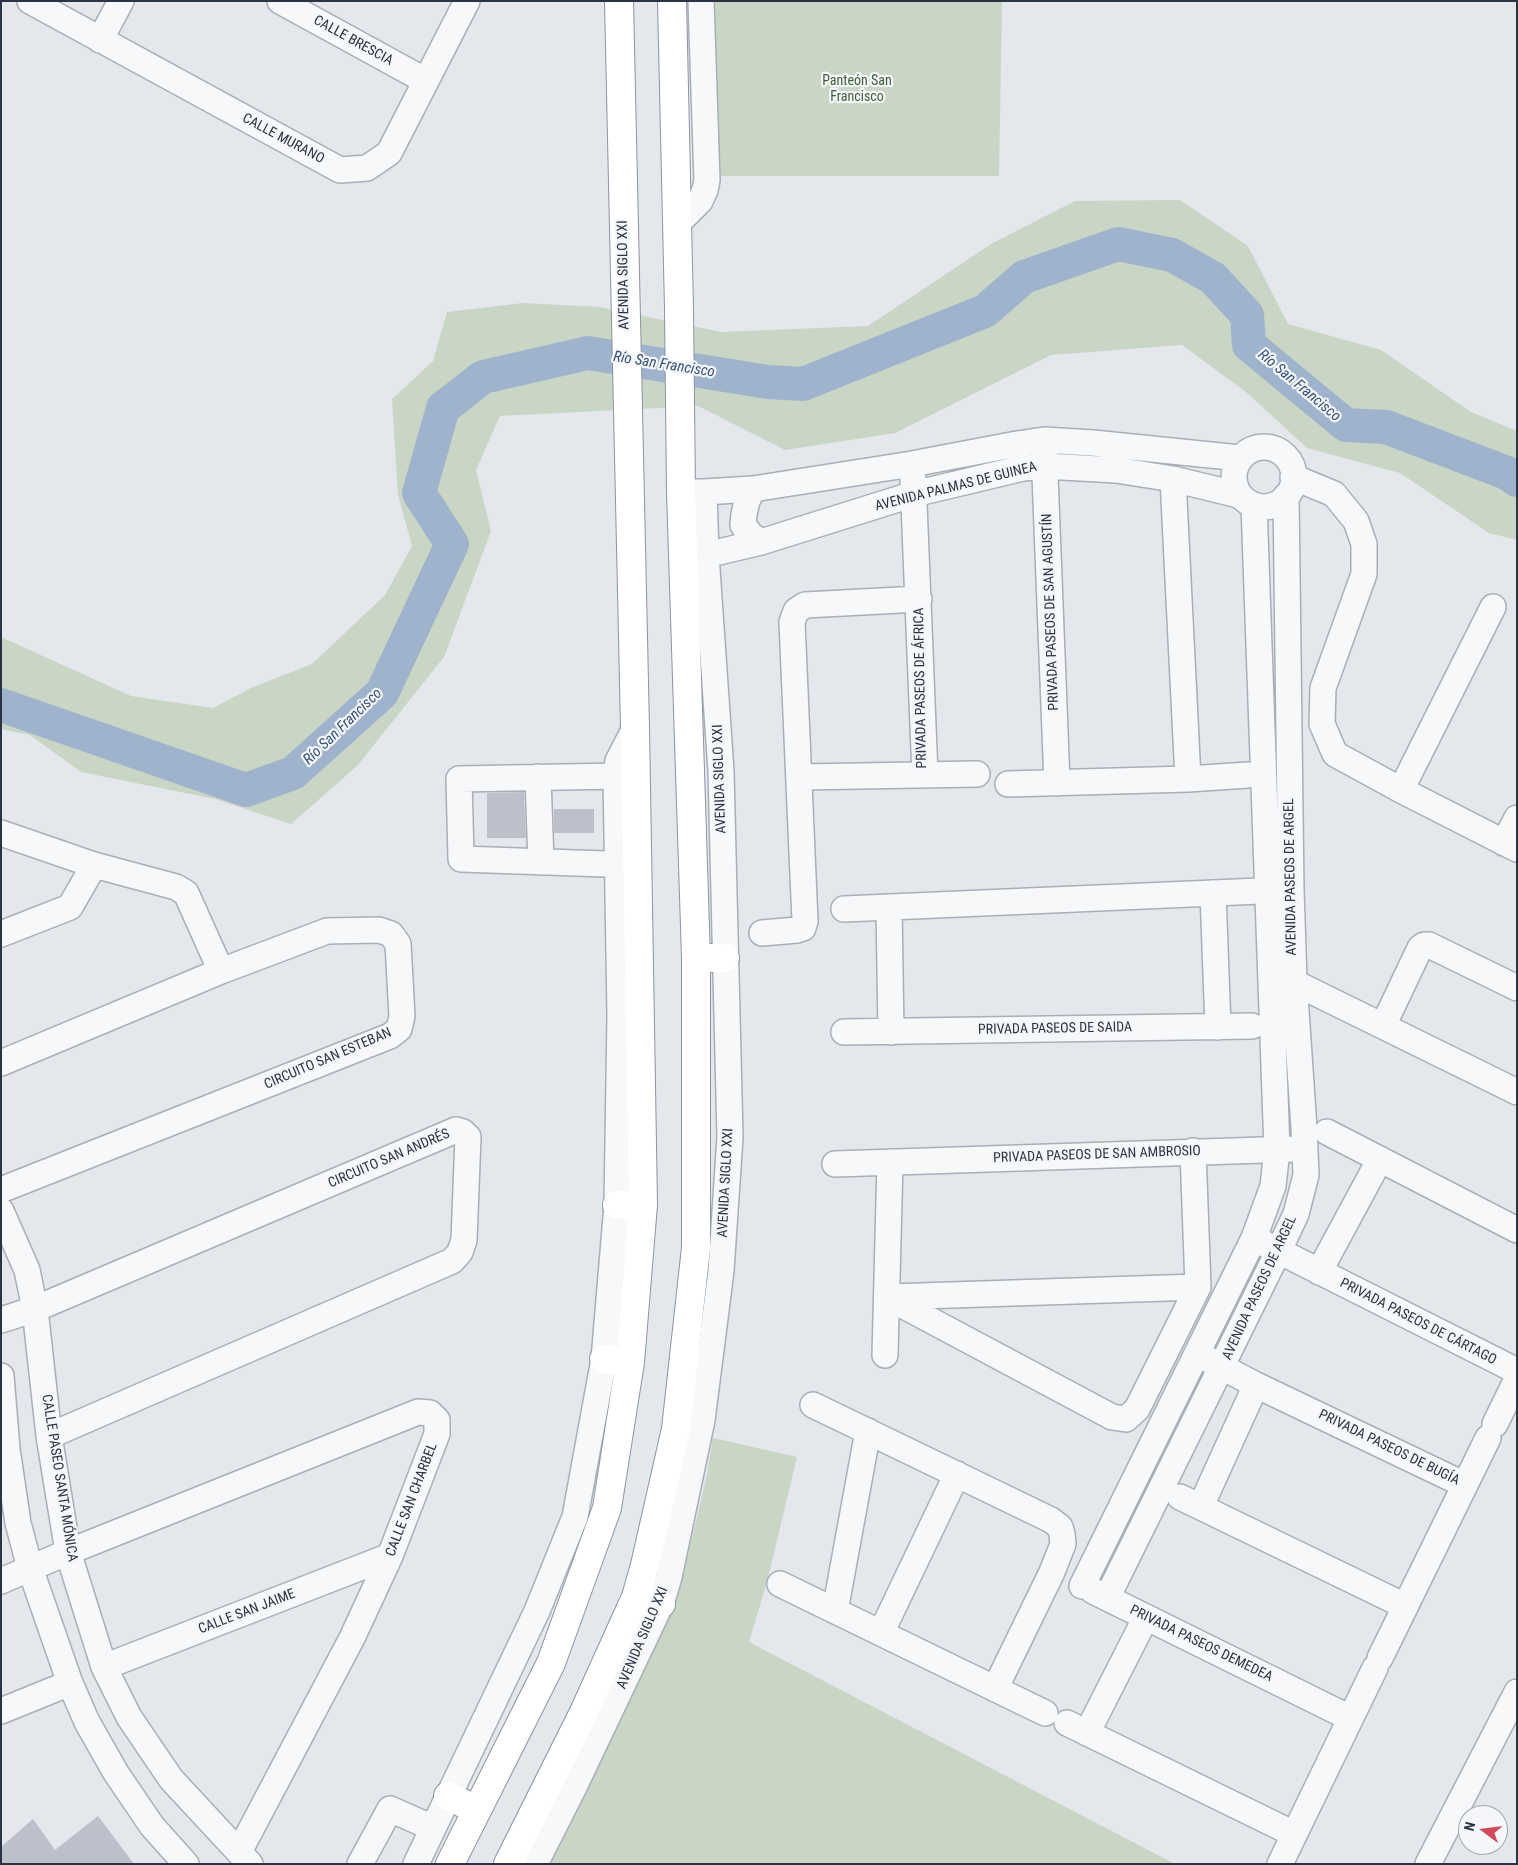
<!DOCTYPE html>
<html>
<head>
<meta charset="utf-8">
<style>
	body { margin:0 }
	#map { position:relative; width:1518px; height:1865px; overflow:hidden; background:#e4e7ec; font-family:"Roboto Condensed",sans-serif }
	canvas { display:block }
	.frame { position:absolute; inset:0; border:2px solid #2b3445; pointer-events:none }
	.north { position:absolute; left:1458px; top:1805px; width:50px; height:50px; box-sizing:border-box; background:#f4f6f9; border:1px solid #a4a8b1; border-radius:50%; rotate:285deg; font-size:14px; font-weight:700; line-height:20px; text-align:center; color:#2b3445 }
	.north::after { content:''; display:block; margin:auto; width:18px; height:22px; background:#d1495b; clip-path:polygon(50% 0,100% 100%,50% 72%,0 100%) }
</style>
</head>
<body>
<div id="map">
<canvas width="1518" height="1865"></canvas>
<div class="frame"></div>
<div class="north">N</div>
</div>
<script>
const c = document.querySelector('canvas').getContext('2d');
c.lineJoin = 'round';
function fill(path, color) {
  c.fillStyle = color;
  c.fill(path, 'evenodd');
}
function toPath(rows) {
  const path = new Path2D();
  for (const r of rows) {
    if (r.length === 3) {
      path.moveTo(r[0] + r[2], r[1]);
      path.arc(r[0], r[1], r[2], 0, 2 * Math.PI);
      continue;
    }
    path.moveTo(r[0], r[1]);
    for (let i = 2; i < r.length; i += 2) path.lineTo(r[i], r[i + 1]);
  }
  return path;
}
function strokePath(path, color, width, dash) {
  c.strokeStyle = color;
  c.lineWidth = width;
  c.lineCap = dash ? 'butt' : 'round';
  c.setLineDash(dash || []);
  c.stroke(path);
}
function label(font, color, halo, rows, align = 'center') {
  c.font = font + ' "Roboto Condensed",sans-serif';
  c.lineWidth = 4.5;
  c.setLineDash([]);
  c.textBaseline = 'middle';
  c.strokeStyle = halo;
  c.fillStyle = color;
  for (const [text, x, y, turn = 0] of rows) {
    c.save();
    c.translate(x, y);
    c.rotate((+turn || 0) * Math.PI / 180);
    c.textAlign = isNaN(turn) ? turn : align;
    if (halo) c.strokeText(text, 0, 0);
    c.fillText(text, 0, 0);
    c.restore();
  }
}
fill(toPath([
	[711,1,1002,1,999,176,715,176],
	[1180,200,1248,246,1288,324,1381,350,1471,412,1517,431,1517,540,1489,533,1400,473,1307,448,1246,392,1182,345,1051,355,895,433,785,450,698,406,500,416,476,470,491,531,444,657,357,766,291,824,215,799,81,772,30,735,1,729,1,637,131,696,213,708,251,688,312,664,385,595,412,546,398,495,392,399,433,361,447,312,523,303,600,307,721,332,868,326,991,244,1075,201],
	[713,1438,797,1457,767,1582,749,1642,1175,1864,548,1864,684,1571,706,1479]
]), '#c9d6c5');
strokePath(toPath([
	[1,705,246,790,293,773,382,693,452,544,419,493,443,408,483,377,588,353,768,382,803,384,985,311,1024,277,1118,244,1172,255,1213,278,1247,315,1249,345,1346,425,1386,427,1507,473,1517,480]
]), '#9fb4cc', 34);
fill(toPath([
	[524,792,526,838,487,838,487,793],
	[554,809,594,809,594,833,554,833],
	[98,1816,134,1864,1,1864,1,1847,33,1819,55,1850]
]), '#bbc0ca');
const minor = toPath([
	[30,1,340,170,367,168,389,153,467,1],
	[280,1,426,81],
	[100,40,121,1],
	[677,224,700,201,705,190,707,180,701,1],
	[1264,477,30],
	[1044,450,1057,783],
	[1293,477,1334,494,1356,521,1364,544,1364,574,1323,688,1322,724,1335,754,1401,790,1517,849],
	[913,479,925,775],
	[1173,479,1188,779],
	[753,489,747,501,744,514,743,525,751,535,761,542],
	[704,492,753,489,912,464,1017,444,1044,440,1093,443,1240,458],
	[706,555,761,542,914,494,1023,468,1045,466,1116,470,1173,479,1239,495],
	[616,776,459,779,461,859,634,865],
	[538,777,541,862],
	[800,777,977,774],
	[1008,784,1188,779,1248,775],
	[1401,790,1493,607],
	[1,833,94,865,176,887,186,893,221,971],
	[1504,843,1517,818],
	[1213,893,1218,1027],
	[889,907,891,1032],
	[844,909,1283,890],
	[762,933,797,930,803,928,805,921,792,622,796,611,805,605,919,599],
	[1,934,70,907,94,865],
	[1281,976,1517,1092],
	[1383,1026,1420,948,1424,945,1429,945,1517,988],
	[844,1032,1252,1026],
	[1,1063,221,971,327,931,379,930,391,934,398,944,402,1016,399,1029,390,1036,1,1190],
	[1327,1132,1517,1230],
	[835,1164,1293,1149],
	[1,1211,27,1270,35,1309,49,1436,68,1552,104,1667,129,1717,171,1779,250,1864],
	[1263,1243,1517,1371],
	[1319,1272,1380,1159],
	[887,1297,1112,1417,1126,1419,1137,1409,1198,1287,1193,1151],
	[889,1297,1198,1287],
	[1,1320,35,1309,456,1130,463,1132,468,1137,464,1240,460,1252,452,1261,49,1436],
	[885,1355,890,1162],
	[1209,1360,1256,1385,1465,1485],
	[1,1376,7,1449,18,1523,30,1568,70,1683,87,1722,116,1773,152,1826,186,1864],
	[813,1405,1051,1520,1060,1527,1062,1534,1063,1544,1052,1572,995,1689],
	[1495,1424,1517,1379],
	[1180,1497,1405,1606],
	[1201,1506,1256,1385],
	[1,1581,68,1552,418,1412,430,1413,437,1420,437,1434,390,1556,352,1638,239,1852],
	[780,1584,1045,1713],
	[1082,1586,1254,1238,1273,1186,1277,1150,1254,505],
	[1093,1591,1350,1718],
	[1107,1598,1279,1250,1296,1214,1306,1175,1304,1128,1294,981,1291,889,1286,496],
	[835,1611,868,1431],
	[881,1633,957,1474],
	[1380,1658,1488,1438],
	[104,1667,390,1556],
	[1,1711,70,1683],
	[1067,1723,1294,1834],
	[1087,1733,1146,1617],
	[360,1864,390,1809,433,1828],
	[416,1864,537,1611,575,1517,604,1359,617,1205,620,1015,616,776,618,761,635,728],
	[535,1864,574,1787,661,1604,669,1577,702,1420,721,1271,730,1137,721,771,706,555,704,492,681,492],
	[1280,1864,1375,1668],
	[1428,1864,1517,1692]
]);
const highway = toPath([
	[696,958,725,958],
	[617,1205,643,1205],
	[604,1359,630,1362],
	[636,1597,661,1604],
	[448,1796,477,1810],
	[450,1864,551,1663,607,1508,630,1362,643,1205,635,728,619,1],
	[508,1864,584,1712,636,1597,645,1565,676,1429,696,1248,696,958,681,492,679,309,672,1]
]);
strokePath(minor, '#a9aeb7', 28);
strokePath(highway, '#8b94a3', 30);
strokePath(minor, '#f7f8fa', 25);
strokePath(highway, '#fff', 28);
label('14px', '#2b3445', '#f4f6f9', [
	["CALLE BRESCIA",353,41,29],
	["CALLE MURANO",283,139,28],
	["AVENIDA SIGLO XXI",624,275,-91],
	["AVENIDA PALMAS DE GUINEA",956,487,-14],
	["PRIVADA PASEOS DE SAN AGUSTÍN",1051,612,-92],
	["PRIVADA PASEOS DE ÁFRICA",921,688,-91],
	["AVENIDA SIGLO XXI",720,779,-92],
	["AVENIDA PASEOS DE ARGEL",1291,877,-91],
	["PRIVADA PASEOS DE SAIDA",1055,1029,-1],
	["CIRCUITO SAN ESTEBAN",328,1059,-23],
	["PRIVADA PASEOS DE SAN AMBROSIO",1097,1155,-2],
	["CIRCUITO SAN ANDRÉS",389,1159,-23],
	["AVENIDA SIGLO XXI",726,1183,-87],
	["AVENIDA PASEOS DE ARGEL",1260,1288,-65],
	["PRIVADA PASEOS DE CÁRTAGO",1418,1322,27],
	["PRIVADA PASEOS DE BUGÍA",1389,1448,26],
	["CALLE PASEO SANTA MÓNICA",59,1478,81],
	["CALLE SAN CHARBEL",412,1500,-69],
	["CALLE SAN JAIME",247,1612,-21],
	["AVENIDA SIGLO XXI",643,1638,-67],
	["PRIVADA PASEOS DEMEDEA",1201,1644,26]
]);
label('14px', '#3f6138', '#f4f6f9', [
	["Panteón San",857,81],
	["Francisco",857,97]
]);
label('italic 15px', '#34527a', '#f4f6f9', [
	["Río San Francisco",664,365,9],
	["Río San Francisco",1299,386,40],
	["Río San Francisco",343,727,-44]
]);
</script>
</body>
</html>
